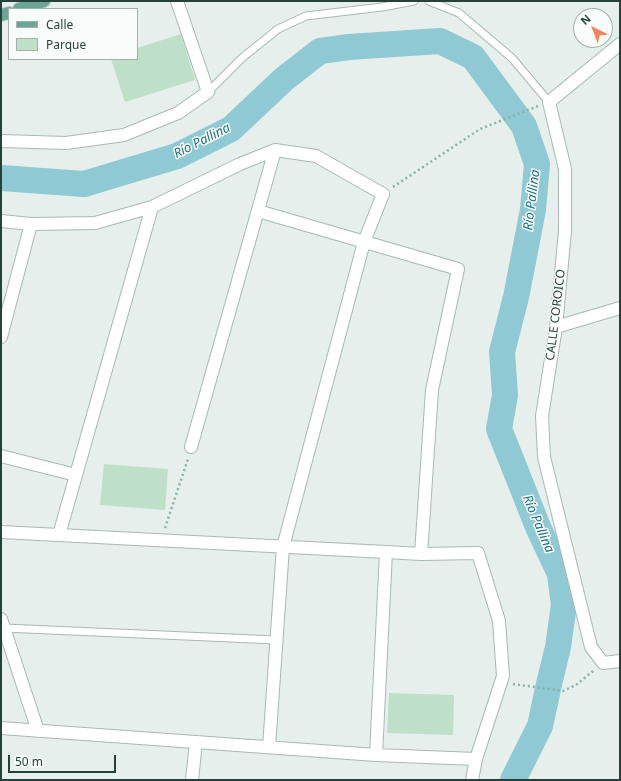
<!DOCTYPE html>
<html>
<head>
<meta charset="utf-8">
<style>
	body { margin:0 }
	#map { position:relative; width:621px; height:781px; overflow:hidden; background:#e6efeb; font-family:"Noto Sans",sans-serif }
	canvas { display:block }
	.frame { position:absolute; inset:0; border:2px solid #24423a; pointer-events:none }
	.legend { position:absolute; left:8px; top:8px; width:130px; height:52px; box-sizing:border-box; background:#f7fbf9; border:1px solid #a3b1ad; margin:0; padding:5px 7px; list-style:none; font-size:12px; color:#24423a }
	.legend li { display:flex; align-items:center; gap:8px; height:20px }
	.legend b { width:20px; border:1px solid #a3b1ad }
	.north { position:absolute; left:573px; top:8px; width:40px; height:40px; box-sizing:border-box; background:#f7fbf9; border:1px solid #a3b1ad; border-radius:50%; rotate:318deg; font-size:11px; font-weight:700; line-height:16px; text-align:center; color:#24423a }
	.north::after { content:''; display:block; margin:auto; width:14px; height:18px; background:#f4845f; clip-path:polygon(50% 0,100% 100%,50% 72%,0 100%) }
	.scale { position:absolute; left:8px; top:755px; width:108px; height:18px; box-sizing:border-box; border:2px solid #24423a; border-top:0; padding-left:5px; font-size:12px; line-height:14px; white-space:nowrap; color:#24423a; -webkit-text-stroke:3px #f7fbf9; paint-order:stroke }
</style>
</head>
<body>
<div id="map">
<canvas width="621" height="781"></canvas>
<div class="frame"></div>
<ul class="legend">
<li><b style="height:5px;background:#6aa596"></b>Calle</li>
<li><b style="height:11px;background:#bfe0c8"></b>Parque</li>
</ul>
<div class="north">N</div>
<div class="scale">50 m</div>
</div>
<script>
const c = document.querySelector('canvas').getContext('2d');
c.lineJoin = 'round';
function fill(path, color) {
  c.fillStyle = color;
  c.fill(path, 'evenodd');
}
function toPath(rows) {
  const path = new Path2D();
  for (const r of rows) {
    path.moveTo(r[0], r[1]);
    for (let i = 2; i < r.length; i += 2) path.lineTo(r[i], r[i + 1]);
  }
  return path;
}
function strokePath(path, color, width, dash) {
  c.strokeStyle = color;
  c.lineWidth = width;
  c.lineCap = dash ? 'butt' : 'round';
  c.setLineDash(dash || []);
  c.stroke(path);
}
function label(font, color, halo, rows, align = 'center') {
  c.font = font + ' "Noto Sans",sans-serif';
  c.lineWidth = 3;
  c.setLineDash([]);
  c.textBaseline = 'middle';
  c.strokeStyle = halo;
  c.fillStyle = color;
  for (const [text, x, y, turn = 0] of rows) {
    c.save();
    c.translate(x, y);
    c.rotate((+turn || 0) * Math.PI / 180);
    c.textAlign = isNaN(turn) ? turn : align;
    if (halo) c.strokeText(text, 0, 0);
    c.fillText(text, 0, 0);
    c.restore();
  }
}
fill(toPath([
	[181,34,195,80,125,102,111,59,137,59,137,48],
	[104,464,168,469,165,510,100,505],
	[389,693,454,695,453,735,387,733]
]), '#bfe0c8');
strokePath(toPath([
	[1,178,84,184,177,156,231,129,284,79,320,51,349,47,440,41,473,57,524,126,537,164,533,210,516,297,502,352,505,395,499,429,538,527,560,574,564,605,558,647,549,684,540,726,513,780]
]), '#8ec9d4', 26);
const lane = toPath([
	[429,1,459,13,512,58,549,102],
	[208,92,242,58,278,29,306,16,382,7,414,1],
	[4,628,276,640]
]);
const street = toPath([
	[620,44,549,102,565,169,565,231,556,327,542,416,544,457,591,647,603,663,620,661],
	[1,141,66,143,124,135,178,113,208,92,177,1],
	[258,211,458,269,432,390,421,554],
	[1,221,31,224,95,223,152,207,240,164,275,150,316,156,383,194,364,242,283,547,269,747],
	[556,327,620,308],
	[1,337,31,224],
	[191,447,275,150],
	[1,456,76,475],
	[1,532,386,552,421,554,478,553,499,621,503,676,476,759,472,780],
	[59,535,152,207],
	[1,619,38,731],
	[1,728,376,755,476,759],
	[376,755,386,552],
	[192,780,196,742]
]);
const primary = toPath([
	[19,9,44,1],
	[1,15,9,13]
]);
strokePath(lane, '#a8b8b2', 9);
strokePath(street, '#a8b8b2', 14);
strokePath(primary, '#c2cac8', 14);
strokePath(toPath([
	[393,187,480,129,538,106],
	[165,528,188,459],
	[513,684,563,691,576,685,593,671]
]), '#86b3a5', 2.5, [2, 3]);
strokePath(lane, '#fff', 7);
strokePath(street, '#fff', 12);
strokePath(primary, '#6aa596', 12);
label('12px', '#24423a', '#f7fbf9', [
	["CALLE COROICO",556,315,-83]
]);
label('italic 13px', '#1c6f80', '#f7fbf9', [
	["Río Pallina",202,141,-27],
	["Río Pallina",532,200,-83],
	["Río Pallina",538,524,67]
]);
</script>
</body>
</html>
